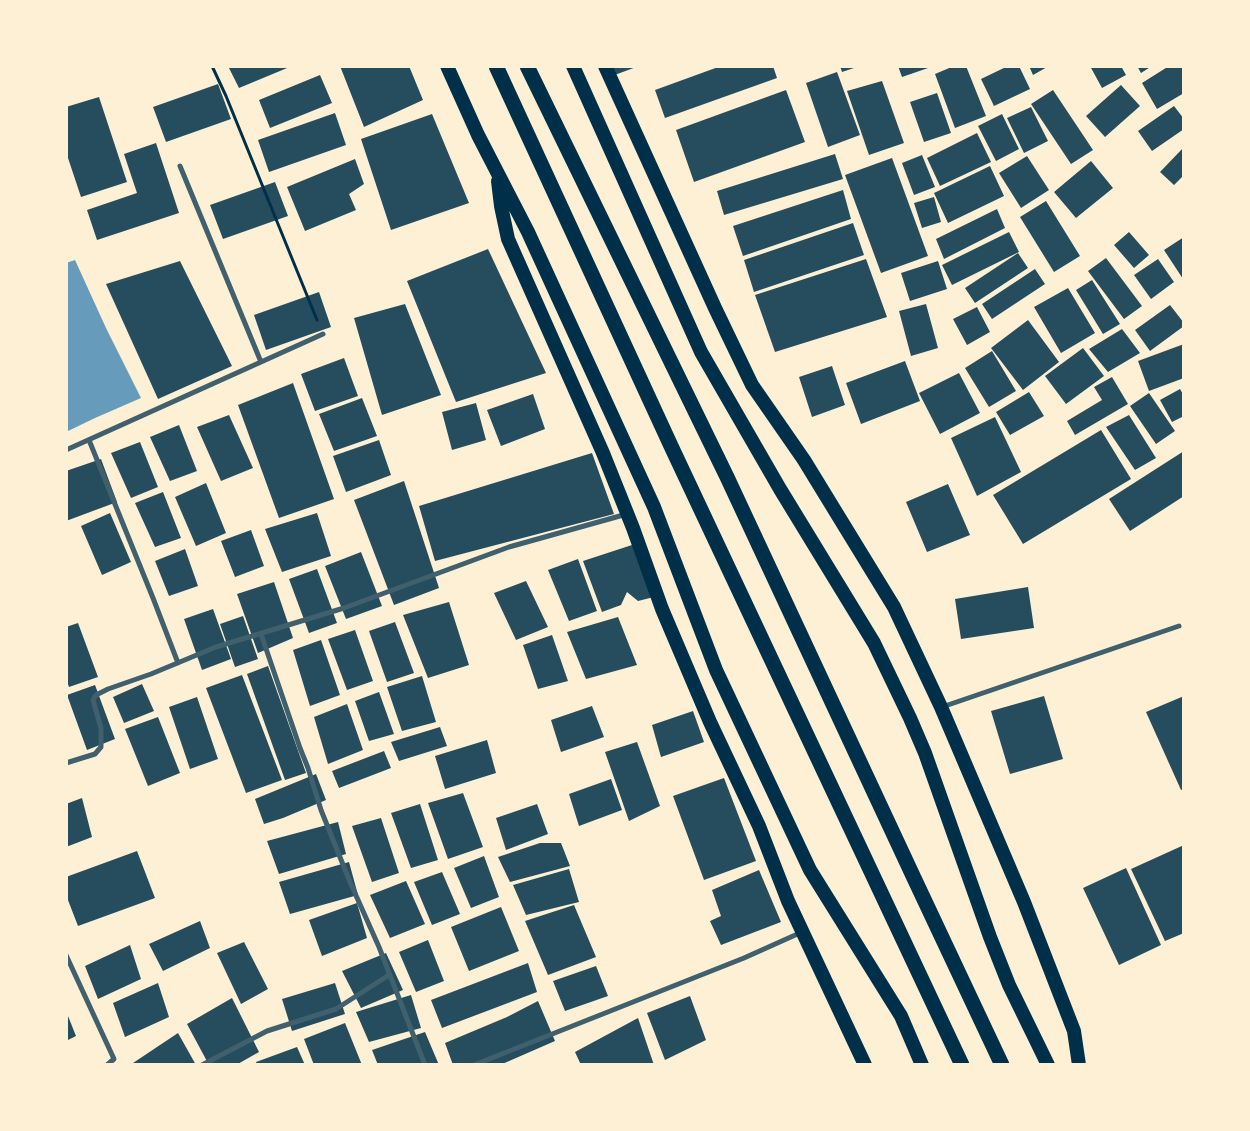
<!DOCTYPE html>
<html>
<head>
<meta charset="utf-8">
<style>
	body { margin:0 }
	#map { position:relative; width:1250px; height:1131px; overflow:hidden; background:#fdf0d5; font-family:"Work Sans",sans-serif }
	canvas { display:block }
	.frame { position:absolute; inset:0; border:68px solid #fdf0d5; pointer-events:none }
</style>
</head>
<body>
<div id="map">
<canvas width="1250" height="1131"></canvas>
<div class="frame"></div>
</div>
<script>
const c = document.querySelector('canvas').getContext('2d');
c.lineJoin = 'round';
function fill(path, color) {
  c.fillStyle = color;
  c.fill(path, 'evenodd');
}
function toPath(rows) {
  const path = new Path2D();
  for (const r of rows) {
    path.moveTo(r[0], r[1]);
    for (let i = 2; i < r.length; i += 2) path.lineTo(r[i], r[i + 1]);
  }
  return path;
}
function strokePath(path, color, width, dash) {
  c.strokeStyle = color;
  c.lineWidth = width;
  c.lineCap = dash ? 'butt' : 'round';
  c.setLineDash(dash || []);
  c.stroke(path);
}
fill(toPath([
	[75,260,106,328,141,398,95,418,66,432,66,263]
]), '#669bbc');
fill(toPath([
	[228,66,292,66,239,88],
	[340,66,409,66,423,100,364,127],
	[609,66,639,66,612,76],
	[721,66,773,66,777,78,665,118,655,90],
	[840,66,857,66,857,67,842,72],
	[898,66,931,66,931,67,902,77],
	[954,66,966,66,986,116,955,128,935,74],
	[1008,66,1019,66,1030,89,994,106,981,79],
	[1029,66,1049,66,1033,75],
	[1090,66,1121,66,1126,75,1102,88],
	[1137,66,1152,66,1141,73],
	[1169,66,1184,66,1184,93,1157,109,1142,83],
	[837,72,860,135,828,147,806,83],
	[320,75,332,103,270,128,259,100],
	[882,81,904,143,869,155,847,91],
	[218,84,231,119,166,142,153,107],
	[1121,85,1140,106,1105,137,1086,116],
	[786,90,805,142,694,182,676,130],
	[1053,90,1093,150,1071,164,1031,104],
	[937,93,951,133,924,142,910,102],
	[99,97,127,182,81,197,66,152,66,107],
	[1174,106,1184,119,1184,129,1152,151,1138,131],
	[1031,107,1048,141,1024,153,1007,118],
	[335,113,346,145,269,172,258,140],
	[432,114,469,203,391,230,361,139],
	[1002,114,1019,149,996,161,978,126],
	[977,133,991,162,940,186,927,158],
	[156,143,179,213,97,240,87,210,137,193,124,154],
	[1184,147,1184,175,1174,185,1160,172],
	[835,154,843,179,724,215,717,191],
	[922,155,935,187,914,195,902,163],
	[1027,156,1049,190,1021,208,999,173],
	[892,158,928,256,881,273,845,175],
	[355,159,364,184,349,194,356,210,305,231,287,187],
	[1091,161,1113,188,1076,218,1054,192],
	[990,166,1004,196,948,223,934,193],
	[275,182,288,216,223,239,210,205],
	[843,190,851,219,743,256,733,226],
	[934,197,941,222,922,228,914,203],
	[1046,201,1080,256,1054,272,1020,217],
	[997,209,1005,228,944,259,936,239],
	[853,223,864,255,754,292,744,260],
	[1009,232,1019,252,952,285,942,265],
	[1129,232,1149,255,1134,268,1114,245],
	[1184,237,1184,279,1183,279,1164,250],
	[488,249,546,373,456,402,407,281],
	[1018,253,1028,268,975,303,965,288],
	[1106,258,1142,306,1124,319,1088,271],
	[866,259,887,317,775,352,755,295],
	[1158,259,1174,282,1151,299,1134,275],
	[180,261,232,366,158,399,106,284],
	[938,261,947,289,910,301,901,273],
	[1035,269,1045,284,992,319,982,304],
	[1092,280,1120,324,1103,334,1076,290],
	[1068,288,1095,333,1061,353,1034,307],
	[319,292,331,327,266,350,254,315],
	[405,304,441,395,382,415,354,318],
	[926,304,938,348,911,356,899,311],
	[1170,305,1184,323,1184,326,1150,351,1135,330],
	[977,307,990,332,967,345,953,319],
	[1028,320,1059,362,1023,390,991,348],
	[1122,329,1140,353,1108,372,1089,349],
	[1184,344,1184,378,1149,391,1138,361],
	[1083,348,1104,376,1066,404,1045,376],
	[992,351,1016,391,989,407,965,368],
	[344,358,358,396,315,411,301,374],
	[905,361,920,401,861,424,846,383],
	[832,366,845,405,812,417,799,377],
	[959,373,980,413,940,434,919,393],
	[1112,377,1128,404,1075,435,1067,421,1102,400,1094,387],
	[293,383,334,499,279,518,238,405],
	[1180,389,1184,396,1184,416,1172,422,1160,400],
	[1029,392,1044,416,1010,435,996,412],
	[1149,393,1175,431,1156,444,1130,406],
	[533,394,545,429,501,446,487,410],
	[362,398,377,436,334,451,319,414],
	[476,403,486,440,452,450,442,412],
	[229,415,253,468,221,481,197,427],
	[1129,415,1156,458,1135,470,1106,427],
	[995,417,1021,472,977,496,951,438],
	[179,425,197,471,170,481,150,437],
	[1101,430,1131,479,1023,544,993,495],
	[379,440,391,475,346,492,333,456],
	[140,442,158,487,131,498,111,453],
	[1184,451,1184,496,1130,531,1109,499],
	[592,453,614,514,435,561,419,506],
	[101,459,117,502,66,521,66,471],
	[404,481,439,588,394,605,354,500],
	[206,483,226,533,196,546,175,497],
	[948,484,970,535,927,552,906,502],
	[163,492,181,538,155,547,135,503],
	[110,513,131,562,102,575,81,526],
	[317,513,331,556,282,572,265,529],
	[251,530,264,566,235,577,221,541],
	[635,544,654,597,638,601,627,592,621,605,602,612,583,561],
	[185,549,198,586,169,596,155,561],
	[361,552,382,606,346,619,325,566],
	[578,559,597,611,569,621,548,570],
	[317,569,337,623,309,633,289,579],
	[526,581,548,627,516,640,494,593],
	[274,582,293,638,258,653,237,594],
	[1028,587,1034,628,961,639,955,599],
	[449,602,469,665,428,678,403,615],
	[213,609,231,659,202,670,184,619],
	[243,616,258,659,235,667,220,624],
	[618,617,637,665,586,679,567,632],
	[395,622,414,673,387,682,369,631],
	[78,623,98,677,69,687,66,679,66,627],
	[355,630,373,681,347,690,328,639],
	[552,635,568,681,538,689,523,645],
	[321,640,340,695,310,706,293,650],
	[268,666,306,773,285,780,247,674],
	[242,675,282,780,246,793,206,688],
	[422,676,436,722,402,731,387,687],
	[142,684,154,711,124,723,113,697],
	[95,685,115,739,87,750,67,695],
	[379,692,394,734,369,741,355,701],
	[1044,696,1063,759,1010,774,991,711],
	[1184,696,1184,789,1181,790,1146,712],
	[197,697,218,759,190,769,169,707],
	[347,704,363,750,328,764,314,717],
	[592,706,604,737,561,752,551,720],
	[693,711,704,742,661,757,652,725],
	[158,717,180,773,148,786,125,729],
	[440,727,447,746,399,761,391,742],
	[487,740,496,773,445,789,435,756],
	[637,742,660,806,629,821,605,752],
	[384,751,391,768,339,788,332,771],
	[316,774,326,800,283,818,264,824,255,799],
	[724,778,756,861,704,880,673,796],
	[611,779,622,810,579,826,569,794],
	[463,793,483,847,448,859,428,803],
	[82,798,92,837,66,847,66,804],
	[420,804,438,860,411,868,391,813],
	[537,804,548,834,506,850,496,818],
	[381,818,399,873,372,882,352,826],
	[338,822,346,854,279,874,267,841],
	[540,843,561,843,570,866,510,882,498,857],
	[1184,845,1184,933,1165,941,1131,869],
	[137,851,155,898,78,926,66,895,66,877],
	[484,856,499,897,471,908,454,868],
	[349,862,358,895,290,914,279,882],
	[1126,868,1161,945,1119,965,1083,888],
	[569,869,579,902,526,915,513,885],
	[759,870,781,922,721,945,710,921,721,916,712,890],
	[442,872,460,914,432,925,414,882],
	[406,881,425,924,390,938,370,895],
	[357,903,367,938,322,956,309,920],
	[574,905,596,957,548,975,525,921],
	[501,907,519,951,469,971,451,927],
	[200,921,210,948,163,971,149,944],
	[428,940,444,981,416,992,399,952],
	[244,942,268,989,241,1004,217,953],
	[130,945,141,979,98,999,85,966],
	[386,953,403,990,361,1008,342,971],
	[528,963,537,992,442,1028,431,1000],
	[596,966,608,996,565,1011,553,981],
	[158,983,169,1017,125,1037,113,1003],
	[335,983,345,1014,292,1031,282,999],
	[411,995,421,1028,369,1042,356,1012],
	[690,996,706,1040,665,1060,647,1013],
	[232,998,259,1052,236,1065,209,1065,187,1024],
	[538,1001,555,1041,500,1065,453,1065,445,1043,507,1017],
	[66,1011,76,1036,66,1041],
	[638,1018,654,1065,581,1065,575,1052],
	[345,1023,362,1065,314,1065,304,1039],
	[425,1032,439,1065,378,1065,372,1050],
	[178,1033,196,1065,130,1065],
	[297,1047,305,1065,257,1065,256,1062]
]), '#264d5e');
strokePath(toPath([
	[212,66,226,96,317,320]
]), '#003049', 3);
strokePath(toPath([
	[180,166,261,362],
	[89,440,153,598,178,663],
	[66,450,323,334],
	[261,634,300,748,308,768,321,810,350,882,379,947,425,1065],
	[942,707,1179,626],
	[66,763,95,754,101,747,101,728,93,700,96,695,108,689,151,674,216,647,344,608,509,547,627,514],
	[66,955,114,1059,107,1065],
	[202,1065,267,1031,336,1009,389,975],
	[474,1065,744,958,802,932]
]), '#3f606c', 5);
strokePath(toPath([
	[447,66,478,135,528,232,654,507,716,670,810,870,901,1016,922,1065],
	[573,66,701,352,780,489,874,643,910,718,925,753,990,937,1009,985,1048,1065],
	[605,66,715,308,752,385,804,460,894,607,941,707,1024,902,1074,1031,1079,1065],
	[498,181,501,206,508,239,603,453,633,528,662,609,710,722,759,826,788,901,865,1065]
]), '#003049', 14);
strokePath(toPath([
	[496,66,671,446,962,1065],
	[527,66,727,477,914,878,1002,1065]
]), '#003049', 15);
</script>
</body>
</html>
